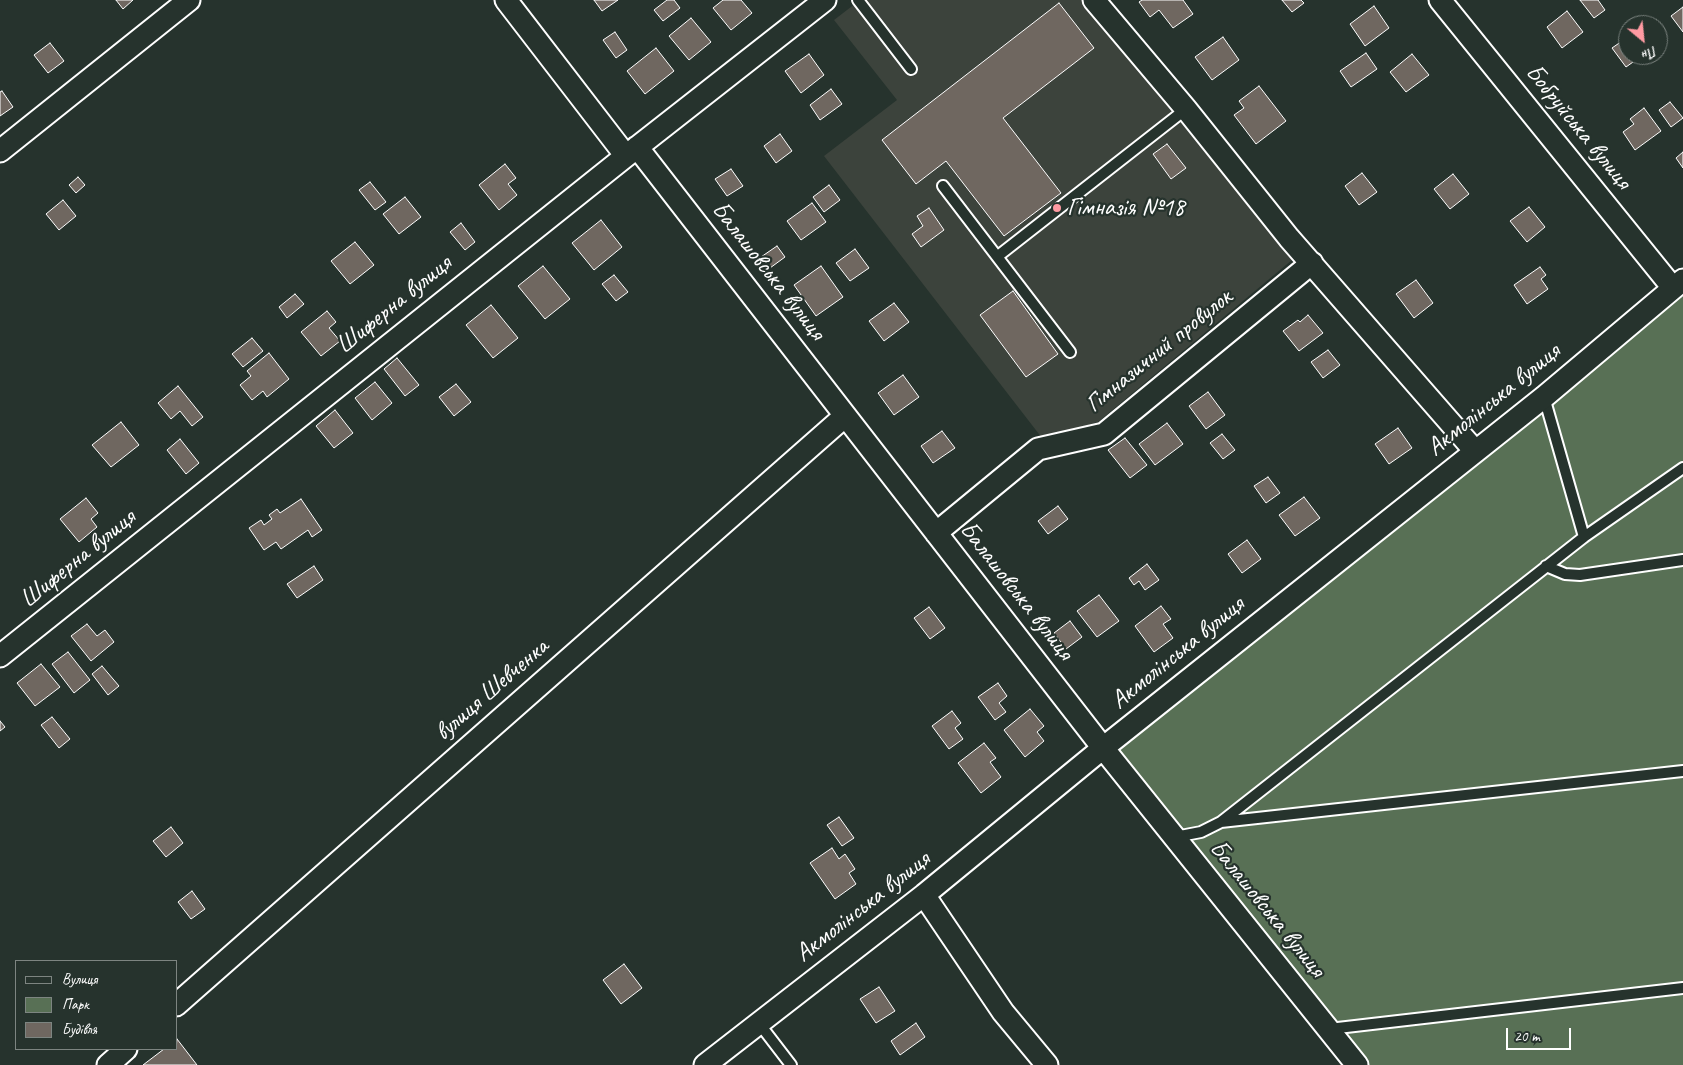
<!DOCTYPE html>
<html>
<head>
<meta charset="utf-8">
<style>
	body { margin:0 }
	#map { position:relative; width:1683px; height:1065px; overflow:hidden; background:#26332d; font-family:Caveat,sans-serif }
	canvas { display:block }
	.legend { position:absolute; left:15px; top:960px; width:162px; height:90px; box-sizing:border-box; background:#26332d; border:1px solid #7d8581; margin:0; padding:6px 9px; list-style:none; font-size:15px; color:#fff }
	.legend li { display:flex; align-items:center; gap:10px; height:25px }
	.legend b { width:25px; border:1px solid #7d8581 }
	.north { position:absolute; left:1618px; top:15px; width:50px; height:50px; box-sizing:border-box; background:#26332d; border:1px solid #7d8581; border-radius:50%; rotate:152deg; font-size:14px; font-weight:700; line-height:20px; text-align:center; color:#fff }
	.north::after { content:''; display:block; margin:auto; width:18px; height:22px; background:#ff9aa2; clip-path:polygon(50% 0,100% 100%,50% 72%,0 100%) }
	.scale { position:absolute; left:1506px; top:1028px; width:65px; height:22px; box-sizing:border-box; border:2px solid #fff; border-top:0; padding-left:6px; font-size:15px; line-height:18px; white-space:nowrap; color:#fff; -webkit-text-stroke:4px #26332d; paint-order:stroke }
</style>
</head>
<body>
<div id="map">
<canvas width="1683" height="1065"></canvas>
<ul class="legend">
<li><b style="height:6px;background:#26332d"></b>Вулиця</li>
<li><b style="height:14px;background:#587055"></b>Парк</li>
<li><b style="height:14px;background:#6f6760"></b>Будівля</li>
</ul>
<div class="north">Пн</div>
<div class="scale">20 m</div>
</div>
<script>
const c = document.querySelector('canvas').getContext('2d');
c.lineJoin = 'round';
function fill(path, color) {
  c.fillStyle = color;
  c.fill(path, 'evenodd');
}
function toPath(rows) {
  const path = new Path2D();
  for (const r of rows) {
    path.moveTo(r[0], r[1]);
    for (let i = 2; i < r.length; i += 2) path.lineTo(r[i], r[i + 1]);
  }
  return path;
}
function strokePath(path, color, width, dash) {
  c.strokeStyle = color;
  c.lineWidth = width;
  c.lineCap = dash ? 'butt' : 'round';
  c.setLineDash(dash || []);
  c.stroke(path);
}
function label(font, color, halo, rows, align = 'center') {
  c.font = font + ' Caveat,sans-serif';
  c.lineWidth = 4.5;
  c.setLineDash([]);
  c.textBaseline = 'middle';
  c.strokeStyle = halo;
  c.fillStyle = color;
  for (const [text, x, y, turn = 0] of rows) {
    c.save();
    c.translate(x, y);
    c.rotate((+turn || 0) * Math.PI / 180);
    c.textAlign = isNaN(turn) ? turn : align;
    if (halo) c.strokeText(text, 0, 0);
    c.fillText(text, 0, 0);
    c.restore();
  }
}
fill(toPath([
	[860,0,1082,0,1292,260,1098,422,1042,438,824,156,897,100,834,20]
]), '#3c433c');
fill(toPath([
	[1683,287,1683,1065,1357,1065,1103,748]
]), '#587055');
const building = toPath([
	[116,0,133,0,123,9,116,0],
	[594,0,618,0,602,11,594,0],
	[667,0,674,0,680,8,663,21,654,10,667,0],
	[723,0,741,0,752,13,731,30,713,8,723,0],
	[1142,0,1183,0,1193,14,1173,28,1159,10,1150,17,1139,2,1142,0],
	[1282,0,1301,0,1304,3,1292,12,1282,0],
	[1580,0,1598,0,1605,10,1594,18,1580,0],
	[1059,3,1094,48,1003,118,1061,193,1004,236,946,161,916,184,882,140,1059,3],
	[1374,6,1389,28,1365,46,1350,24,1374,6],
	[1683,7,1683,32,1671,16,1683,7],
	[1567,11,1583,32,1562,48,1547,27,1567,11],
	[691,18,711,42,689,60,669,36,691,18],
	[615,32,627,50,616,58,603,40,615,32],
	[1223,37,1239,60,1212,80,1195,57,1223,37],
	[1628,37,1628,55,1643,55,1626,67,1612,48,1628,37],
	[50,43,64,61,48,73,34,55,50,43],
	[656,48,674,71,645,94,627,71,656,48],
	[1366,53,1377,69,1351,87,1340,71,1366,53],
	[809,54,824,75,801,93,785,71,809,54],
	[1412,54,1429,75,1406,92,1390,72,1412,54],
	[1259,86,1286,121,1256,144,1234,115,1244,108,1239,101,1259,86],
	[831,89,842,104,820,120,810,105,831,89],
	[2,91,13,107,0,116,0,92,2,91],
	[1670,102,1683,118,1671,127,1659,110,1670,102],
	[1644,108,1661,131,1635,150,1623,132,1634,124,1630,119,1644,108],
	[780,134,792,151,776,163,764,146,780,134],
	[1167,144,1186,168,1171,179,1153,154,1167,144],
	[1683,152,1683,168,1676,158,1683,152],
	[505,164,516,178,508,184,517,195,499,210,479,185,505,164],
	[731,169,743,186,727,196,715,179,731,169],
	[1362,173,1377,192,1359,205,1345,186,1362,173],
	[1453,174,1469,194,1450,209,1434,189,1453,174],
	[78,177,85,185,76,193,69,185,78,177],
	[370,182,386,202,375,210,359,190,370,182],
	[829,185,840,200,824,212,813,197,829,185],
	[405,197,421,217,399,234,383,214,405,197],
	[63,200,76,216,59,230,46,214,63,200],
	[812,203,826,222,801,240,787,221,812,203],
	[1529,207,1545,227,1527,242,1510,221,1529,207],
	[929,208,944,230,921,247,912,234,923,226,917,216,929,208],
	[601,220,622,247,594,270,572,243,601,220],
	[461,223,475,242,465,250,450,232,461,223],
	[355,242,374,265,350,284,331,261,355,242],
	[777,246,785,257,770,268,761,257,777,246],
	[855,249,869,268,850,281,836,263,855,249],
	[543,266,570,299,545,319,518,286,543,266],
	[821,266,843,297,816,316,794,285,821,266],
	[1540,267,1546,275,1541,279,1548,289,1527,304,1514,285,1540,267],
	[614,275,628,292,616,301,602,284,614,275],
	[1416,280,1433,303,1414,318,1396,294,1416,280],
	[1013,291,1058,354,1026,377,980,315,1013,291],
	[295,294,304,304,287,318,279,307,295,294],
	[894,303,909,322,884,341,869,321,894,303],
	[491,305,518,338,493,358,466,325,491,305],
	[327,311,336,322,329,328,340,341,321,356,301,332,327,311],
	[1308,315,1323,333,1299,351,1283,331,1298,320,1300,322,1308,315],
	[252,338,263,351,243,367,232,354,252,338],
	[1328,350,1340,365,1323,378,1311,362,1328,350],
	[269,353,289,379,267,397,263,391,252,400,240,385,251,376,247,371,269,353],
	[397,358,419,385,405,396,384,369,397,358],
	[903,375,919,397,894,415,878,393,903,375],
	[375,382,392,403,372,420,355,398,375,382],
	[456,384,471,402,454,416,439,397,456,384],
	[178,386,203,417,192,426,180,411,171,419,158,403,178,386],
	[1208,392,1225,415,1206,429,1189,406,1208,392],
	[335,410,353,433,334,448,316,426,335,410],
	[121,422,139,445,111,467,92,445,121,422],
	[1167,423,1183,444,1155,465,1139,444,1167,423],
	[1398,428,1412,448,1389,464,1375,444,1398,428],
	[942,431,955,448,933,463,921,446,942,431],
	[1222,434,1235,450,1223,459,1210,443,1222,434],
	[1125,438,1147,465,1130,478,1108,450,1125,438],
	[180,439,199,463,186,474,167,450,180,439],
	[1268,477,1280,493,1266,503,1254,486,1268,477],
	[1304,497,1320,518,1295,536,1279,515,1304,497],
	[86,498,98,513,91,519,97,527,79,542,60,519,86,498],
	[301,499,322,530,312,537,308,530,281,549,276,542,264,550,249,528,261,520,264,525,272,519,269,515,277,509,280,513,301,499],
	[1058,506,1068,519,1048,534,1038,521,1058,506],
	[1247,540,1261,559,1242,573,1228,554,1247,540],
	[1147,564,1159,580,1145,590,1139,581,1134,585,1129,578,1147,564],
	[314,566,323,580,297,598,287,584,314,566],
	[1099,595,1119,621,1097,637,1077,611,1099,595],
	[1161,606,1171,619,1163,624,1173,638,1154,652,1135,626,1161,606],
	[929,607,945,628,930,639,914,618,929,607],
	[1070,621,1082,637,1066,649,1054,633,1070,621],
	[87,624,97,636,105,630,114,642,91,661,71,636,87,624],
	[68,652,90,680,74,693,52,664,68,652],
	[41,664,60,687,35,706,17,683,41,664],
	[102,666,119,686,108,695,92,674,102,666],
	[998,683,1007,696,999,703,1006,712,995,720,978,697,998,683],
	[1030,709,1044,726,1037,732,1044,741,1025,757,1004,730,1030,709],
	[952,711,961,723,955,728,963,739,949,749,932,726,952,711],
	[52,717,70,739,59,748,41,725,52,717],
	[0,721,5,727,0,731,0,721],
	[984,743,996,758,990,762,1001,777,981,793,958,763,984,743],
	[839,817,854,838,842,846,827,825,839,817],
	[171,827,183,843,166,857,153,841,171,827],
	[832,848,839,859,845,854,855,869,849,873,856,884,835,899,810,863,832,848],
	[192,891,205,909,191,919,178,902,192,891],
	[624,964,642,988,621,1004,603,980,624,964],
	[879,987,895,1011,876,1023,860,999,879,987],
	[916,1023,925,1037,900,1055,891,1041,916,1023],
	[177,1039,197,1065,143,1065,164,1049,176,1049,177,1039]
]);
fill(building, '#6f6760');
strokePath(building, '#fff', 1);
const service = toPath([
	[858,0,911,69],
	[943,186,1070,352],
	[998,256,1186,109],
	[1544,397,1584,537],
	[1546,566,1565,574,1580,575,1683,560],
	[1221,822,1584,537,1683,468],
	[1175,837,1201,832,1221,822,1683,771],
	[758,1022,791,1065],
	[1329,1029,1683,988]
]);
const minor = toPath([
	[506,0,626,156],
	[1094,0,1186,109,1289,238,1475,451],
	[1440,0,1673,288],
	[637,147,1103,748,1357,1065],
	[0,151,189,0],
	[936,533,1038,449,1104,434,1312,263],
	[0,656,626,156,825,0],
	[924,895,1003,1012,1047,1065],
	[176,1005,845,416],
	[108,1065,126,1049],
	[705,1065,924,895,1103,748,1544,397,1683,280]
]);
strokePath(service, '#fff', 14);
strokePath(minor, '#fff', 25);
strokePath(service, '#26332d', 10);
strokePath(minor, '#26332d', 21);
for (const [x, y, r, color] of [
	[1057,208,5,"#ff9aa2"]
]) {
  const dot = new Path2D();
  dot.arc(x, y, r, 0, 2 * Math.PI);
  c.fillStyle = color;
  c.fill(dot);
  strokePath(dot, '#26332d', 2);
}
label('25px', '#fff', '#26332d', [
	["Бобруйська вулиця",1578,127,51],
	["Балашовська вулиця",768,271,52],
	["Шиферна вулиця",394,305,-39],
	["Гімназичний провулок",1159,351,-39],
	["Акмолінська вулиця",1494,400,-39],
	["Шиферна вулиця",78,559,-39],
	["Балашовська вулиця",1016,591,52],
	["Акмолінська вулиця",1178,653,-39],
	["вулиця Шевченка",492,690,-41],
	["Акмолінська вулиця",863,907,-38],
	["Балашовська вулиця",1267,909,51]
]);
label('25px', '#fff', '#26332d', [
	["Гімназія №18",1067,208]
], 'left');
</script>
</body>
</html>
